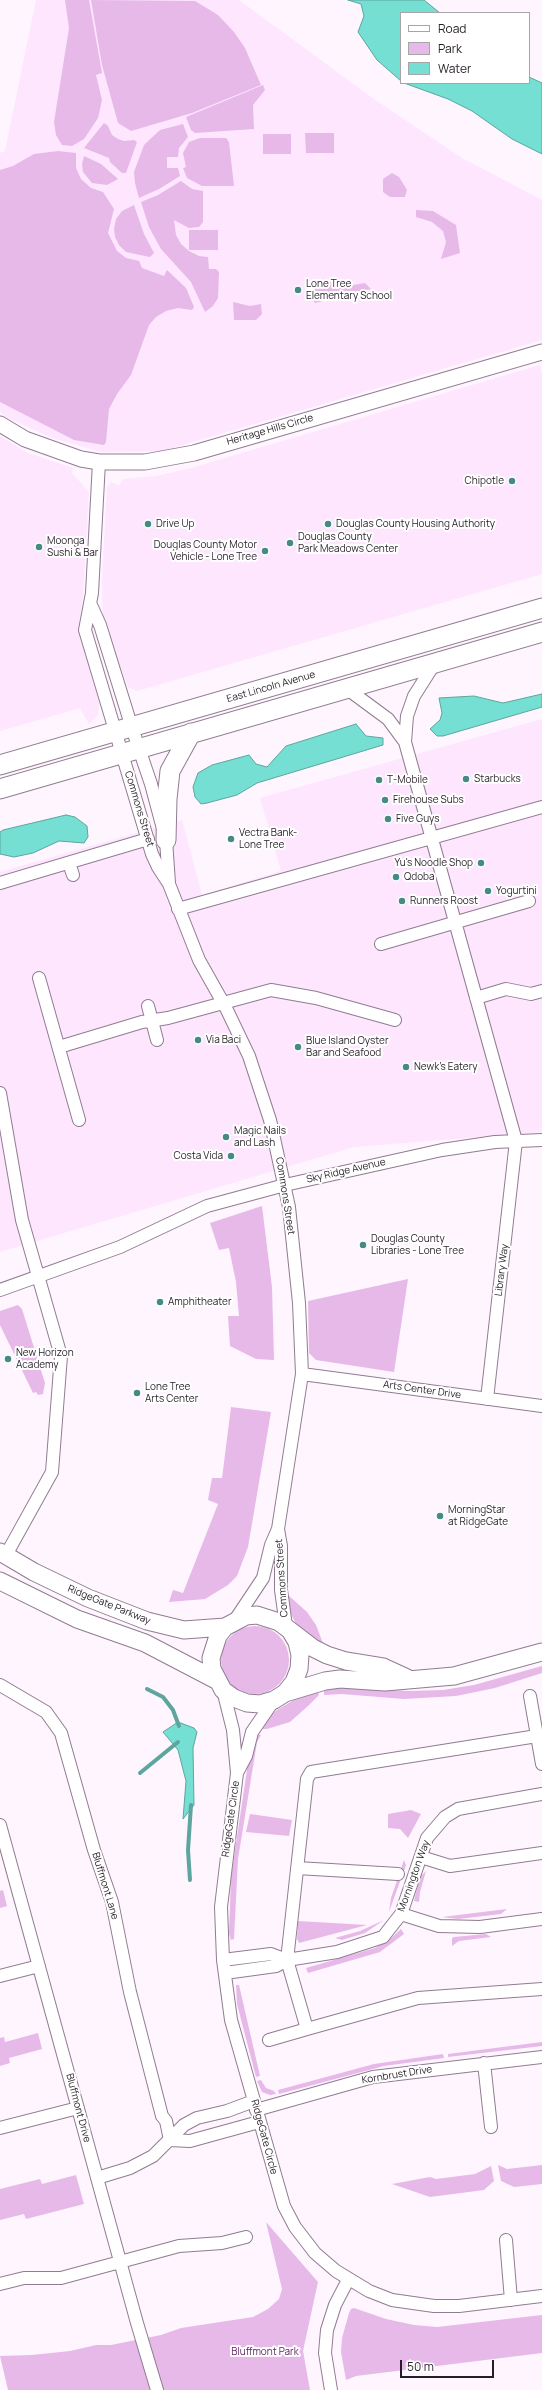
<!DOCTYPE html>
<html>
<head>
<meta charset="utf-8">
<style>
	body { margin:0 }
	#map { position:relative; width:542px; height:2390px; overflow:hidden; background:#fef5fe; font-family:Manrope,sans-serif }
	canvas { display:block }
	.legend { position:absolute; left:400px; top:12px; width:130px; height:72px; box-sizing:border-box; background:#fff; border:1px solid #a8a5a8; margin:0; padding:5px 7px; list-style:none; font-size:12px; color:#261e26 }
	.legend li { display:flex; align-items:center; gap:8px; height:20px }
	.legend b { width:20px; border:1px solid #a8a5a8 }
	.scale { position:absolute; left:400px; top:2360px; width:94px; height:18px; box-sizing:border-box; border:2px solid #261e26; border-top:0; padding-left:5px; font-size:12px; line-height:14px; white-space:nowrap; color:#261e26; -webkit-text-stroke:3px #fff; paint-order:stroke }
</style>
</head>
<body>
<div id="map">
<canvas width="542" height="2390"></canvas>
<ul class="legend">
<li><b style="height:5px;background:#fff"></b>Road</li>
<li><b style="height:11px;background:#e7b9e9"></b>Park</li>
<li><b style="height:11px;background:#74dfd2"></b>Water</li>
</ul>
<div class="scale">50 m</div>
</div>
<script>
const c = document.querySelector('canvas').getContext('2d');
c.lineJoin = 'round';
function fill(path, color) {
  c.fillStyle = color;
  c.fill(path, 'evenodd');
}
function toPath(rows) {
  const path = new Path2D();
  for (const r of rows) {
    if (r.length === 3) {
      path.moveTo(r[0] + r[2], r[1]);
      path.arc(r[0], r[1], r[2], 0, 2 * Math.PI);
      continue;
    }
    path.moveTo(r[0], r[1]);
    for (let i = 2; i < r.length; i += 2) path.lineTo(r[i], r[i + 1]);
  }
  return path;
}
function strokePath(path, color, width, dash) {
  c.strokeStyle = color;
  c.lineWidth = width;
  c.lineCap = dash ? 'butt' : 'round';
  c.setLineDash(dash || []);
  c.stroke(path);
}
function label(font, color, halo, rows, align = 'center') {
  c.font = font + ' Manrope,sans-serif';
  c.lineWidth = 4;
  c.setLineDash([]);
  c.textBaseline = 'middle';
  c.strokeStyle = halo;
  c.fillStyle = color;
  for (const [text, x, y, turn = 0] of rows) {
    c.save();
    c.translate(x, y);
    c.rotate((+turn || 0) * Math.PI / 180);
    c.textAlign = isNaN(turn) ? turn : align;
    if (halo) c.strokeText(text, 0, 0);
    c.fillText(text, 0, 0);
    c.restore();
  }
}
fill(toPath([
	[36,0,239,0,371,97,462,158,542,200,542,340,162,451,101,452,52,438,6,417,0,411,0,153,5,151],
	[540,365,542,373,542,574,137,691,128,687,103,621,102,581,107,487,111,482,119,486,123,479,157,476,191,468],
	[0,436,28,453,73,468,72,473,89,492,83,596,78,629,99,701,98,715,89,724,80,708,0,731],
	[542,719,542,1132,354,1147,0,1252,0,872,182,820,202,895,281,871,260,798]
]), '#fde6fe');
fill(toPath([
	[65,0,89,0,102,73,96,75,102,100,98,118,84,139,72,146,62,145,56,135,54,122,69,28],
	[91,0,195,1,218,15,234,32,245,48,261,85,192,113,131,131,118,123,102,65],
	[263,85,265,90,253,105,254,129,195,133,191,130,186,117],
	[104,123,108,126,112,135,118,139,124,141,134,140,137,142,126,173,122,173,110,162,109,158,84,148],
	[183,124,188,137,179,148,178,157,167,157,167,168,178,168,180,176,159,189,139,198,135,183,134,172,144,145,160,130],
	[305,133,334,133,334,153,306,153],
	[263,134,291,134,291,154,263,154],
	[200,138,226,138,229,142,234,186,202,186,187,178,183,168,186,167,183,153,189,142],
	[58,151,76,153,76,168,81,179,91,188,103,192,114,209,108,233,117,251,126,258,139,261,142,268,164,276,167,270,186,288,194,307,192,310,178,308,166,311,156,317,149,325,131,375,117,394,109,409,106,442,104,445,74,440,0,402,0,170,13,166,34,154],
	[84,156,101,164,118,179,107,185,92,183,83,172,82,164],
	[392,173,399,177,407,190,405,197,390,197,383,192,383,179],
	[181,181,192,189,203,191,203,222,199,227,189,228,174,220,176,235,181,244,189,251,199,256,208,257,209,269,216,269,219,272,218,298,213,306,205,312,191,282,161,249,149,227,141,202,158,195],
	[134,205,144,234,154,253,150,257,126,252,119,245,115,237,114,229,116,219,122,211],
	[416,210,433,211,456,225,460,253,441,259,446,242,443,231,432,222,416,217],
	[189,230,218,230,218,250,189,250],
	[331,280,353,285,365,283,371,289,315,303,308,292],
	[233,302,250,306,261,304,262,314,256,320,234,320],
	[262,1206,272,1287,274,1360,256,1359,230,1346,228,1316,239,1316,236,1282,229,1248,219,1250,210,1223],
	[408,1279,394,1372,316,1360,309,1353,308,1301],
	[18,1305,22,1309,45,1383,43,1394,38,1395,36,1392,33,1393,0,1325,0,1311],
	[231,1407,271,1412,248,1547,237,1576,228,1585,205,1599,169,1602,173,1590,183,1593,218,1504,208,1500,212,1478,222,1478],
	[287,1594,307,1612,316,1625,324,1646,296,1624,289,1610],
	[255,1660,34],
	[542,1666,542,1673,495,1688,456,1696,404,1699,342,1694,324,1695,324,1690,346,1687,409,1691,443,1690,474,1685],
	[318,1692,319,1695,308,1706,290,1722,267,1729,258,1729,270,1715,277,1710,297,1698],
	[256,1734,261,1735,257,1742,238,1859,234,1939,231,1940,229,1933,231,1877,248,1763],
	[411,1810,421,1814,408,1838,400,1829,388,1828,388,1814],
	[250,1814,292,1820,289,1836,246,1832],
	[404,1860,406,1865,389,1912,391,1898],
	[426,1871,420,1892,419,1902,414,1901,415,1896,421,1876],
	[3,1890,7,1906,0,1908,0,1891],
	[507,1909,501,1914,458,1919,442,1917],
	[384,1920,365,1933,342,1940,335,1938,360,1931],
	[298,1921,367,1925,299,1943,297,1939],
	[401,1929,404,1934,380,1952,308,1973,306,1968,375,1948,390,1939],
	[486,1934,491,1937,459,1941,452,1946,452,1938,454,1937],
	[236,1985,239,1985,260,2076,256,2077,237,2004],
	[38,2033,42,2049,9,2058,10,2063,0,2066,0,2038,4,2037,5,2042],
	[542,2042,542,2046,448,2057,448,2054],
	[443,2054,444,2058,384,2066,279,2094,278,2090,374,2064],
	[261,2080,266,2088,274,2091,276,2094,270,2095,262,2092,257,2081],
	[498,2165,507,2169,542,2165,542,2184,514,2187,501,2181],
	[491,2166,494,2181,484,2190,430,2197,392,2184,430,2177,436,2179,475,2174],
	[76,2175,84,2204,26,2219,24,2214,0,2220,0,2189,40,2179,42,2184],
	[266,2222,318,2282,303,2351,310,2390,8,2390,0,2356,32,2355,70,2351,96,2345,111,2345,161,2335,181,2328,253,2317,268,2309,279,2299,282,2289],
	[354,2308,386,2319,414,2325,437,2327,542,2315,542,2353,356,2376,346,2380,341,2352,342,2338,349,2313,351,2309]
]), '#e7b9e9');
const water = toPath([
	[348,0,424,0,440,13,401,13,401,81,377,60,358,32,364,16,361,4,348,0],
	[529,77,542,83,542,154,512,139,472,111,448,99,404,83,529,83,529,77],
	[542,694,542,707,443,736,437,736,430,729,440,720,442,713,439,698,474,696,503,703,542,694],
	[356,724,366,736,383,738,383,745,257,783,237,795,207,803,201,804,195,797,193,787,198,773,212,765,249,755,256,764,267,767,286,746,356,724],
	[66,815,75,817,87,826,88,837,84,843,59,841,33,853,14,857,0,854,0,832,3,830,66,815],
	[178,1722,194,1728,197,1732,193,1748,194,1805,183,1819,186,1781,178,1750,163,1732,178,1722]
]);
fill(water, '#74dfd2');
strokePath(water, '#5da59e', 1);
strokePath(toPath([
	[147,1689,163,1697,173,1710,179,1726],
	[140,1773,178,1742],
	[190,1880,188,1850,191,1805]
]), '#5da59e', 4);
const minor = toPath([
	[99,462,92,593,85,630,152,854,158,867,169,884,199,960,226,1008,249,1056,270,1120,289,1207,299,1303,302,1374,278,1529,271,1545,263,1578,235,1620],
	[91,605,100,625,132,728,151,784,166,840,169,883],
	[346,688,388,719,405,742,516,1141,487,1399],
	[405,742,407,716,414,696,435,663],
	[69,863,73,875],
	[0,883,148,839],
	[178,909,542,807],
	[381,944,529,901],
	[39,978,79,1120],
	[476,998,506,989,531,994,542,991],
	[148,1006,157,1040],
	[59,1047,142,1022,168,1018,271,990,316,998,395,1020],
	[0,1093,22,1220,61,1356,52,1472,6,1555],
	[0,1290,120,1247,207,1206,285,1185,442,1150,495,1142,542,1140],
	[302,1374,542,1406],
	[278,1529,281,1546,281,1590,286,1626],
	[0,1685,46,1712,61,1733,94,1850,112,1902,130,1992,162,2116,166,2121,170,2140],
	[223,1690,233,1730,237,1773,221,1907,223,1960,231,2020,284,2206,295,2227,315,2253,336,2271,369,2291,392,2300,434,2306,459,2306,542,2296],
	[530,1696,542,1764],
	[537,1736,311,1772,307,1779,287,1960,307,2029,418,1998,542,1989],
	[237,1773,246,1756,252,1732,274,1700],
	[0,1825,137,2323,157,2390],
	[421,1857,450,1866,542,1853],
	[297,1868,398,1874],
	[401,1914,439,1926,480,1927,542,1919],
	[223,1960,271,1954,287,1960],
	[225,1973,276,1966,287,1960,337,1952,383,1937,401,1914,427,1838,445,1817,458,1809,542,1794],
	[0,1976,39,1966],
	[269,2040,307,2029],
	[484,2063,491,2127],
	[256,2110,373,2077,542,2057],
	[0,2128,78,2108],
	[170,2140,190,2141,259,2122],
	[97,2178,130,2168,153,2156,184,2125,197,2118,227,2111,254,2101],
	[506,2240,511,2300],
	[0,2284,24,2278,61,2278,179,2246,222,2243,246,2237],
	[331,2390,325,2353,327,2330,335,2305,348,2280]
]);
const tertiary = toPath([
	[0,424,25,439,81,459,99,462,145,462,194,453,542,352]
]);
const secondary = toPath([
	[0,1552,34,1572,88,1598,147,1621,184,1630,225,1627],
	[0,1581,77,1619,145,1643,216,1680],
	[407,1678,383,1667,346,1661,327,1655,313,1648,279,1622,257,1615,246,1616,225,1627,218,1636,211,1658,212,1669,223,1690,234,1698,247,1703,260,1704,274,1700,285,1693,325,1681,340,1679,385,1682,454,1676,542,1652],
	[285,1693,294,1682,299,1669,300,1655,297,1642,291,1632]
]);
const primary = toPath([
	[0,765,542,608],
	[0,789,542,632],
	[166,840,167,799,170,771,191,733]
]);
strokePath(minor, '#907c91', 14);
strokePath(tertiary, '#907c91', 17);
strokePath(secondary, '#907c91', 19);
strokePath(primary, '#907c91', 21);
strokePath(minor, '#fff', 12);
strokePath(tertiary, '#fff', 15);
strokePath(secondary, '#fff', 17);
strokePath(primary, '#fff', 19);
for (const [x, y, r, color] of [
	[298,290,4,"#458b83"],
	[512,481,4,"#458b83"],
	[148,524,4,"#458b83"],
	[328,524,4,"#458b83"],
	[290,543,4,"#458b83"],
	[39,547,4,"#458b83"],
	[265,551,4,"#458b83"],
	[466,779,4,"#458b83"],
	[379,780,4,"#458b83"],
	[385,800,4,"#458b83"],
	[388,819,4,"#458b83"],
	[231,839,4,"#458b83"],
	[481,863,4,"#458b83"],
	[396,877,4,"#458b83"],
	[488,891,4,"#458b83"],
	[402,901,4,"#458b83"],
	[198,1040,4,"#458b83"],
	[298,1047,4,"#458b83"],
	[406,1067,4,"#458b83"],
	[226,1137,4,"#458b83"],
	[231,1156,4,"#458b83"],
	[363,1245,4,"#458b83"],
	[160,1302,4,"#458b83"],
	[8,1359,4,"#458b83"],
	[137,1393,4,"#458b83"],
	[440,1516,4,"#458b83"]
]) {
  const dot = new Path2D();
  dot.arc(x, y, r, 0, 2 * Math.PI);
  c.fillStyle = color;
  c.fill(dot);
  strokePath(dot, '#fff', 1.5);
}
label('10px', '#261e26', '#fff', [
	["Lone Tree",306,284],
	["Elementary School",306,296],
	["Chipotle",504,481,"right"],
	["Drive Up",156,524],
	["Douglas County Housing Authority",336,524],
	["Douglas County",298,537],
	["Park Meadows Center",298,549],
	["Moonga",47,541],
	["Sushi & Bar",47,553],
	["Douglas County Motor",257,545,"right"],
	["Vehicle - Lone Tree",257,557,"right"],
	["Starbucks",474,779],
	["T-Mobile",387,780],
	["Firehouse Subs",393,800],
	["Five Guys",396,819],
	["Vectra Bank-",239,833],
	["Lone Tree",239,845],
	["Yu's Noodle Shop",473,863,"right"],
	["Qdoba",404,877],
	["Yogurtini",496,891],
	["Runners Roost",410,901],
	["Via Baci",206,1040],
	["Blue Island Oyster",306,1041],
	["Bar and Seafood",306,1053],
	["Newk’s Eatery",414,1067],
	["Magic Nails",234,1131],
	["and Lash",234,1143],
	["Costa Vida",223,1156,"right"],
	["Douglas County",371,1239],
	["Libraries - Lone Tree",371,1251],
	["Amphitheater",168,1302],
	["New Horizon",16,1353],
	["Academy",16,1365],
	["Lone Tree",145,1387],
	["Arts Center",145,1399],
	["MorningStar",448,1510],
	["at RidgeGate",448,1522]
], 'left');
label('10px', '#261e26', '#fff', [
	["Heritage Hills Circle",270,430,-16],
	["East Lincoln Avenue",271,687,-16],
	["Commons Street",139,809,73],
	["Sky Ridge Avenue",346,1171,-13],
	["Commons Street",285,1196,81],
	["Library Way",502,1270,-83],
	["Arts Center Drive",422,1390,8],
	["Commons Street",282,1578,-94],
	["RidgeGate Parkway",109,1605,22],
	["RidgeGate Circle",231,1819,-82],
	["Mornington Way",414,1876,-70],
	["Bluffmont Lane",105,1886,73],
	["Kornbrust Drive",397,2075,-9],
	["Bluffmont Drive",78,2108,75],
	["RidgeGate Circle",264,2137,75]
]);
label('10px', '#5e1d63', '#fff', [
	["Bluffmont Park",265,2352]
]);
</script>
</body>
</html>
